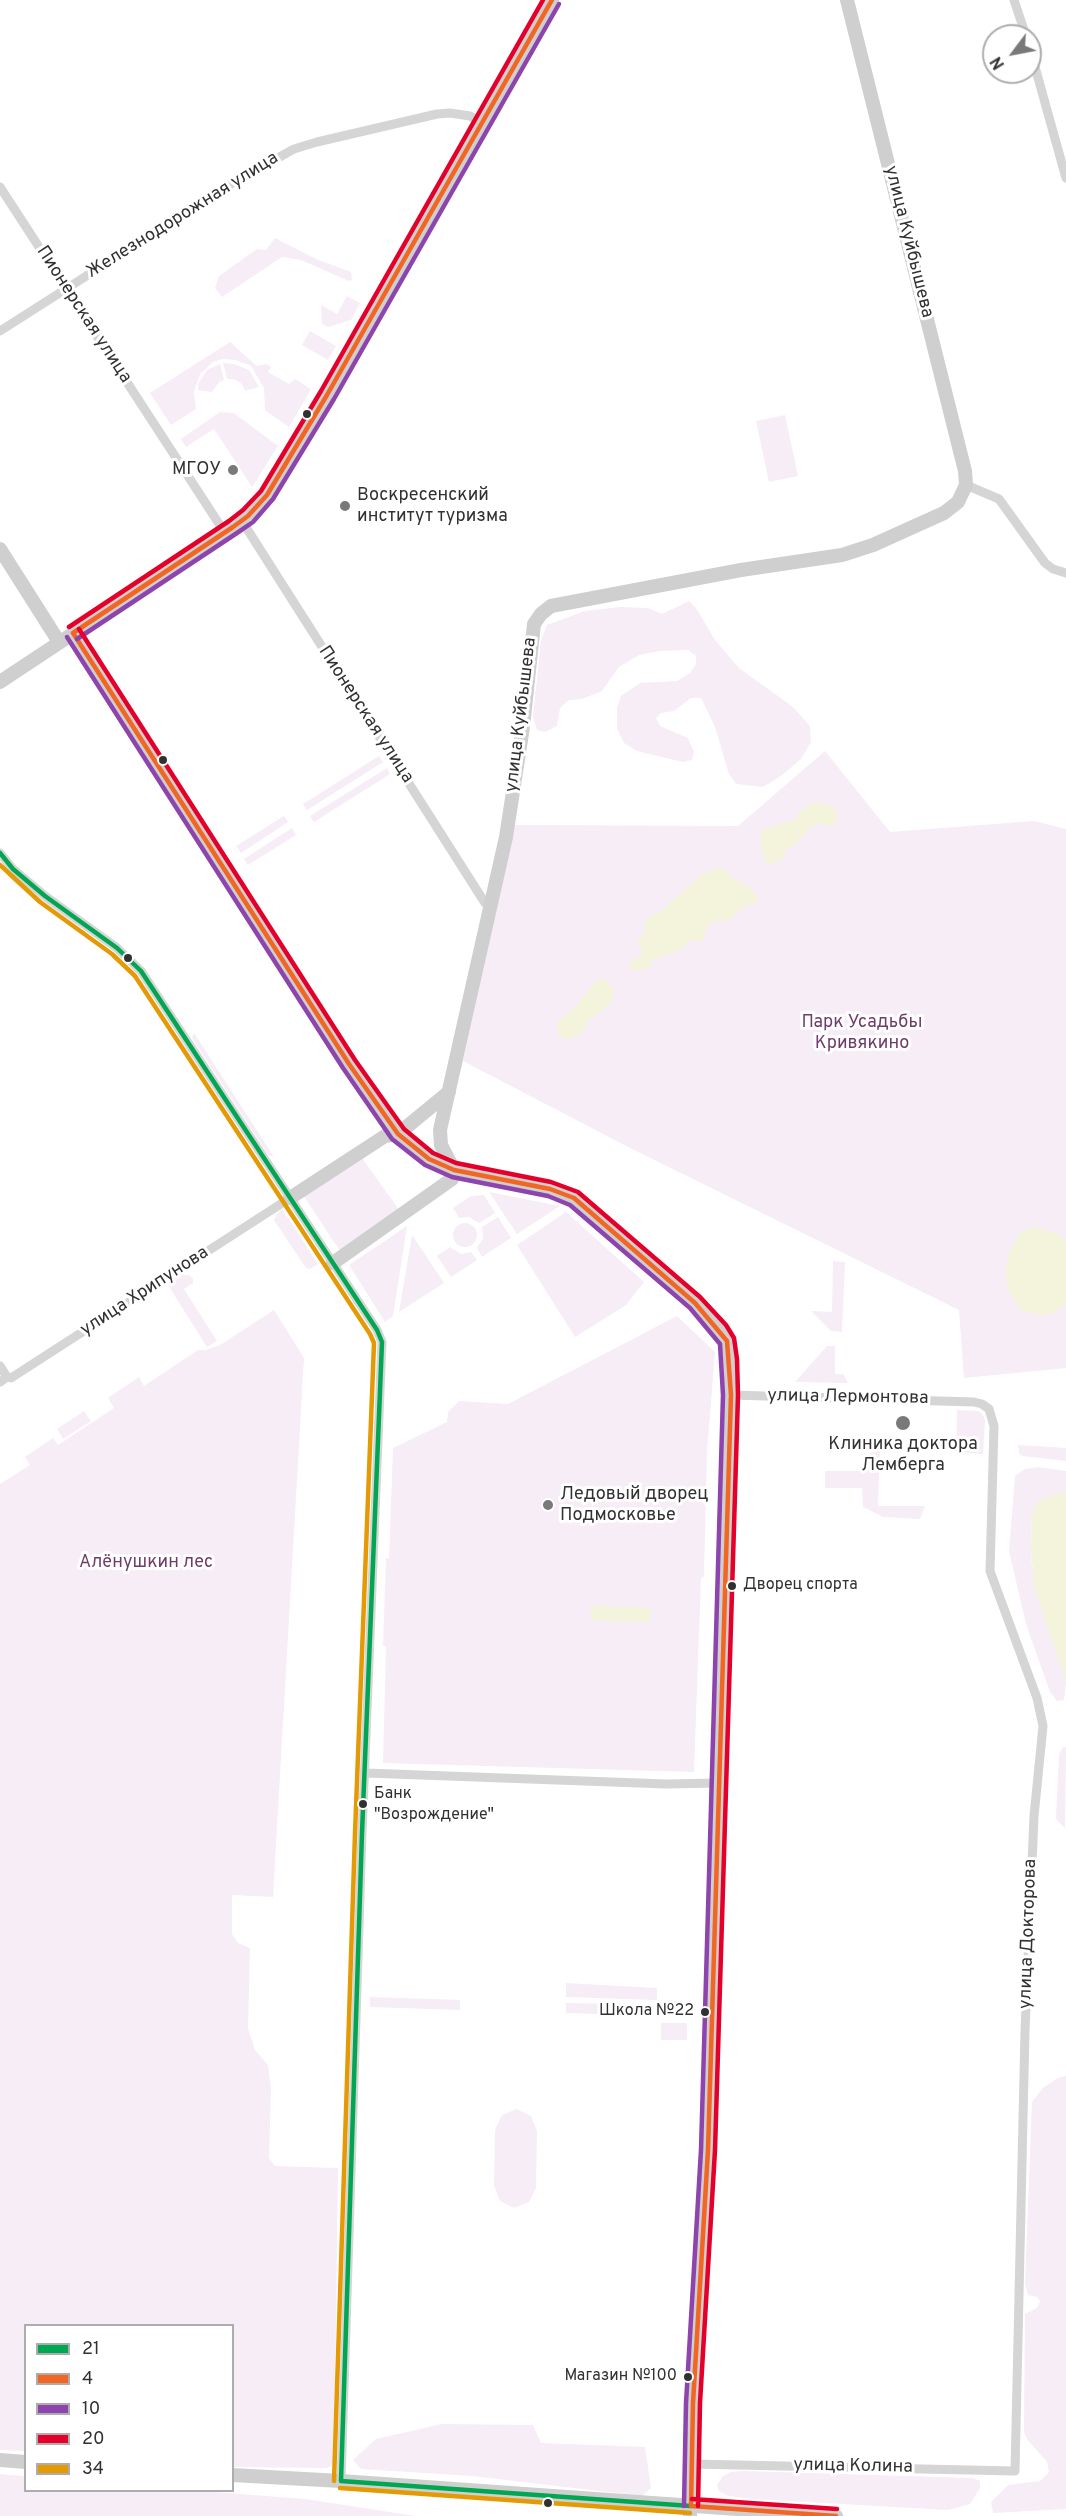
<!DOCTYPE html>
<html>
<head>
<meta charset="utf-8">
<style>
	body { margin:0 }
	#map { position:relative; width:1066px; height:2516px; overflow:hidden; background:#fff; font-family:Overpass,sans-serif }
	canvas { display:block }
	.legend { position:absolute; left:24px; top:2324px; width:210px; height:168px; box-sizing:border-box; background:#fff; border:2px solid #adadad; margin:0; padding:8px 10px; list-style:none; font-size:18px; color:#313131 }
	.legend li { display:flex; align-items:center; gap:12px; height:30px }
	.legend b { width:30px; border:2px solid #adadad }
	.north { position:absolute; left:982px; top:24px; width:60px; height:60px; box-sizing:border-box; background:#fff; border:2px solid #adadad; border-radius:50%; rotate:238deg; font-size:16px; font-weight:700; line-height:24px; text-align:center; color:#313131 }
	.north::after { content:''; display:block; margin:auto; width:21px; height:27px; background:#797979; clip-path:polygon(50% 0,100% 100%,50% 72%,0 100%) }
</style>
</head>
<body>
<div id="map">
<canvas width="1066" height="2516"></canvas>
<ul class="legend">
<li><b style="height:8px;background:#00a651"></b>21</li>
<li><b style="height:8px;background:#f26522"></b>4</li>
<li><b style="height:8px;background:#8e44ad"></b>10</li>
<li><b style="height:8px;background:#e4002b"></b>20</li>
<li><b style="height:8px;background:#e39a05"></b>34</li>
</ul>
<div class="north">N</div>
</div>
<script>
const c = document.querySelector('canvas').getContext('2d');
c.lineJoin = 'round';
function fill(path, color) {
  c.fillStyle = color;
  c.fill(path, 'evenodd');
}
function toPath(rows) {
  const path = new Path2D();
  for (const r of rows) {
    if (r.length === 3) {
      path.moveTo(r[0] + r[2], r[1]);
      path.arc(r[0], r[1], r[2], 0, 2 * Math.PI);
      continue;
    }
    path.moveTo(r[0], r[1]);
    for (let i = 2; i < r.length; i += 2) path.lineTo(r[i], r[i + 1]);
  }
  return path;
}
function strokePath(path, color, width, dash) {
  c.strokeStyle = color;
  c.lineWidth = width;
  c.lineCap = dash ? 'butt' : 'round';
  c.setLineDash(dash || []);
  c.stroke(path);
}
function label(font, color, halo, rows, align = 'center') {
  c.font = font + ' Overpass,sans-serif';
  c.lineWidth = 6;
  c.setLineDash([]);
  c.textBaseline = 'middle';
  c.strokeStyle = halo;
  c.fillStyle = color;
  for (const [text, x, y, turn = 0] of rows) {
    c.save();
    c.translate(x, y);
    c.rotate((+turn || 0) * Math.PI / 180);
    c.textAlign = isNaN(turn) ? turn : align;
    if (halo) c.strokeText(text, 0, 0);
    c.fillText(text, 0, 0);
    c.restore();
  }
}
fill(toPath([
	[275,238,316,259,351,272,352,280,349,281,301,260,282,257,222,297,215,288,219,276,257,249,266,250],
	[347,296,360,303,351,320,328,327,322,324,321,305,337,314],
	[310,331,336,346,328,360,302,345],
	[230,342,257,366,267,364,271,367,268,372,289,384,295,379,311,389,289,427,265,410,264,388,251,366,235,360,223,359,213,362,200,374,194,392,196,409,171,425,150,393],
	[223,363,234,364,249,370,259,387,245,391,242,384,234,379,227,379],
	[220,364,224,380,219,382,212,392,198,390,198,384,207,370],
	[220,412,234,413,278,446,252,487,214,429,186,447,181,439],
	[785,415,798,476,769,482,756,421],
	[689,601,696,608,715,640,739,668,793,707,810,726,811,742,801,759,781,776,763,787,736,784,729,774,715,727,701,698,691,698,674,711,661,713,656,718,660,726,688,738,694,752,692,760,683,762,637,751,624,743,617,729,617,708,621,696,640,683,677,681,690,673,696,664,696,656,688,650,660,651,639,655,619,667,602,691,582,699,569,700,560,708,557,726,545,732,537,730,533,717,541,640,547,625,585,611,620,607,648,608,662,614],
	[825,751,890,832,1034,821,1066,829,1066,1368,964,1378,959,1310,630,1148,463,1061,515,825,738,826],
	[379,756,383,762,307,810,303,804],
	[387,768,390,774,314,822,310,816],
	[284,816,288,822,241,853,236,846],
	[292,828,296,835,248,865,244,859],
	[14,876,114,954,119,961,14,883,10,878],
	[165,1020,183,1043,246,1141,246,1143,243,1143,164,1022],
	[194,1033,274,1157,268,1155,192,1038],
	[362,1158,399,1210,340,1251,303,1195],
	[489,1192,560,1206,517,1234],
	[484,1195,495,1213,479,1223,469,1217,459,1218,453,1208,471,1196],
	[282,1209,318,1264,310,1269,306,1268,274,1220,277,1214],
	[566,1212,644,1282,626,1305,575,1337,517,1245],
	[498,1217,511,1238,482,1257,477,1248,483,1238,482,1227],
	[465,1235,12],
	[407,1226,393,1316,385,1322,349,1265],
	[412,1235,444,1283,399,1312],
	[450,1247,461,1254,471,1252,477,1260,451,1277,437,1256],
	[833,1261,845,1262,842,1332,831,1331,811,1311,832,1312],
	[183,1275,189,1275,193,1279,193,1283,184,1289,217,1341,207,1347,168,1285],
	[274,1310,304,1358,273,1897,232,1895,232,1934,238,1943,250,1948,248,2028,255,2050,268,2065,271,2089,269,2158,275,2166,338,2168,334,2461,332,2466,326,2468,233,2467,232,2326,26,2326,25,2451,0,2450,0,1484,30,1465,25,1457,53,1438,58,1445,114,1408,108,1398,139,1377,144,1386,198,1350,206,1350,220,1345],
	[677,1316,715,1352,707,1452,704,1577,701,1578,694,1772,383,1763,386,1646,383,1646,386,1558,389,1558,393,1448,447,1422,448,1412,459,1401,508,1404],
	[827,1346,835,1346,835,1374,843,1374,848,1383,795,1382],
	[957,1410,978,1411,983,1415,985,1420,983,1454,956,1452],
	[84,1411,91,1421,63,1439,57,1429],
	[1018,1445,1066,1448,1066,1461,1022,1456,1019,1453],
	[880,1447,878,1506,925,1506,920,1519,883,1517,863,1507,862,1488,825,1488,825,1471,863,1471,865,1457],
	[1038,1467,1066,1471,1066,1493,1043,1499,1032,1515,1031,1550,1032,1567,1066,1682,1064,1700,1057,1701,1050,1692,1026,1624,1009,1551,1015,1476,1025,1469],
	[1063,1747,1066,1747,1065,1828,1056,1819,1059,1754],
	[566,1983,657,1988,657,2000,566,1997],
	[370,1997,460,2000,460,2010,370,2007],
	[566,2003,624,2004,624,2015,566,2013],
	[661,2023,687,2023,687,2040,661,2040],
	[1066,2076,1066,2509,993,2513,991,2502,1008,2485,1040,2481,1049,2472,1047,2462,1027,2439,1024,2432,1025,2314,1037,2308,1040,2301,1037,2297,1028,2295,1025,2284,1032,2102,1043,2088,1058,2078],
	[517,2109,531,2116,537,2131,536,2188,529,2202,514,2208,500,2201,494,2186,495,2130,502,2115],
	[442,2424,533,2425,541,2443,645,2447,651,2488,642,2496,472,2476,361,2469,353,2460,376,2439],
	[743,2471,973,2478,980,2481,980,2488,970,2504,948,2510,753,2499,728,2496,719,2491,717,2485,723,2476,731,2472],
	[0,2474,25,2476,26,2490,201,2491,305,2499,416,2516,0,2516]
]), '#f6edf6');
fill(toPath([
	[818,802,834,807,838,819,831,826,818,823,808,830,794,846,785,849,786,855,780,861,767,865,760,845,762,830,795,820,799,812,810,804],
	[715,868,726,870,731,877,750,888,758,897,757,902,748,905,726,921,717,920,709,925,705,932,704,940,691,940,679,950,651,961,651,967,633,971,628,967,633,959,642,956,638,940,645,933,645,922,649,917,662,910,703,873,710,872],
	[602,978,607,981,614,991,613,999,606,1007,587,1022,582,1033,575,1037,566,1040,558,1035,557,1023,573,1009,596,981],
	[1037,1227,1061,1235,1066,1244,1066,1304,1050,1314,1042,1315,1020,1310,1009,1291,1005,1275,1008,1256,1018,1235,1029,1228],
	[1059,1493,1066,1493,1066,1682,1034,1586,1031,1550,1032,1515,1035,1507,1038,1501],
	[591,1606,650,1608,650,1622,591,1620]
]), '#f4f3db');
strokePath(toPath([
	[1014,0,1026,36],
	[1030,49,1066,178],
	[0,187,225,533],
	[0,331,229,185,294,149,317,142,437,114,450,113,470,116,482,123],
	[966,485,999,499,1045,563,1053,569,1066,573],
	[242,521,485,903,492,905],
	[0,853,13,869,45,896,117,948,141,971,377,1330,382,1342,362,1833,341,2481],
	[0,1366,7,1377],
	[0,1382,7,1377,11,1378,290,1198],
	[366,1773,666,1784,719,1783],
	[691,2464,1015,2471,1025,2031,1034,1816,1043,1726,1037,1698,990,1571,994,1426,989,1409,982,1404,974,1402,731,1395]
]), '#d5d5d5', 9);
strokePath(toPath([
	[0,549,59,642],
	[73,633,349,1064,398,1134,429,1159,454,1170,550,1189,574,1198,695,1303,720,1330,727,1341,730,1359,731,1395,708,2150,693,2403,690,2516],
	[0,682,225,533,261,503,327,395,552,0],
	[398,1134,449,1092],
	[454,1170,441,1145,440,1130,506,837,523,727,534,624,541,614,551,606,741,570,842,555,873,545,944,513,958,502,966,485,965,471,847,0],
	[290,1198,385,1136,398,1134],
	[333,1263,452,1179,454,1170],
	[0,2460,26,2462],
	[232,2475,341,2481,836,2516]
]), '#cfcfcf', 14);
strokePath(toPath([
	[0,853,13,869,45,896,117,948,141,971,377,1330,382,1342,362,1833,341,2481],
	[341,2481,691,2506]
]), '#00a651', 4.5);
strokePath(toPath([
	[73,633,349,1064,398,1134,429,1159,454,1170,550,1189,574,1198,695,1303,727,1341,731,1395,708,2150,693,2403,691,2506],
	[73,633,233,527,248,516,267,495,327,395,552,0],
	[691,2506,836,2516]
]), '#f26522', 4.5);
strokePath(toPath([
	[67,637,343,1068,392,1139,425,1165,452,1177,548,1196,570,1205,690,1308,720,1344,723,1395,701,2150,686,2403,684,2506],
	[77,639,237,533,253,522,273,499,334,399,559,4]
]), '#8e44ad', 4.5);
strokePath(toPath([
	[69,627,229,521,243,510,261,491,321,391,543,0],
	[79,629,355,1060,404,1129,433,1153,456,1163,551,1182,578,1192,700,1297,726,1325,734,1338,737,1359,738,1395,715,2150,700,2403,698,2506],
	[692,2499,837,2509]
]), '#e4002b', 4.5);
strokePath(toPath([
	[0,865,40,902,112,954,135,976,370,1334,374,1343,355,1833,334,2481],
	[340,2488,690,2513]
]), '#e39a05', 4.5);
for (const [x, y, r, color] of [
	[307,414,5,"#313131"],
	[233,470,6,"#797979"],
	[345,506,6,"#797979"],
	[163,760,5,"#313131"],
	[128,958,5,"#313131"],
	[903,1423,8,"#797979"],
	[548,1505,6,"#797979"],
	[732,1586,5,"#313131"],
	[363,1804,5,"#313131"],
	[705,2012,5,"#313131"],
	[688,2377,5,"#313131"],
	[548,2503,5,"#313131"]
]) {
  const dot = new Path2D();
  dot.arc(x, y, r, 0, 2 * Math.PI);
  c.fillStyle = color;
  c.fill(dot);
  strokePath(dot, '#fff', 2);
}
label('16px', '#313131', '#fff', [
	["Дворец спорта",743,1586],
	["Банк",374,1795],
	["\"Возрождение\"",374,1816],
	["Школа №22",694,2012,"right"],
	["Магазин №100",677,2377,"right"]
], 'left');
label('18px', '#313131', '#fff', [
	["Железнодорожная улица",183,216,-32],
	["улица Куйбышева",908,242,76],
	["Пионерская улица",83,315,57],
	["Пионерская улица",365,715,57],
	["улица Куйбышева",522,715,-83],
	["улица Хрипунова",145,1292,-33],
	["улица Лермонтова",848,1398,1],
	["улица Докторова",1029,1934,-88],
	["улица Колина",853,2467,1]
]);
label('18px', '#313131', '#fff', [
	["МГОУ",221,470,"right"],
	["Воскресенский",357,496],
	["институт туризма",357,517],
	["Клиника доктора",903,1445,"center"],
	["Лемберга",903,1466,"center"],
	["Ледовый дворец",560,1495],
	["Подмосковье",560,1516]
], 'left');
label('18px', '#703c6a', '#fff', [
	["Парк Усадьбы",862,1023],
	["Кривякино",862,1044],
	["Алёнушкин лес",146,1563]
]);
</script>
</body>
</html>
